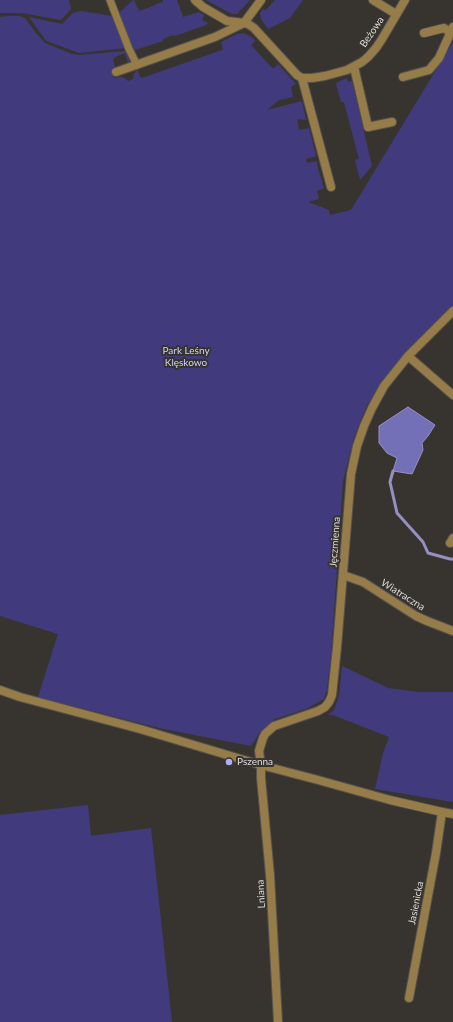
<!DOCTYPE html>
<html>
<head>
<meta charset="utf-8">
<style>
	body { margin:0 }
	canvas { display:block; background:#373430 }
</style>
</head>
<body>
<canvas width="453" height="1022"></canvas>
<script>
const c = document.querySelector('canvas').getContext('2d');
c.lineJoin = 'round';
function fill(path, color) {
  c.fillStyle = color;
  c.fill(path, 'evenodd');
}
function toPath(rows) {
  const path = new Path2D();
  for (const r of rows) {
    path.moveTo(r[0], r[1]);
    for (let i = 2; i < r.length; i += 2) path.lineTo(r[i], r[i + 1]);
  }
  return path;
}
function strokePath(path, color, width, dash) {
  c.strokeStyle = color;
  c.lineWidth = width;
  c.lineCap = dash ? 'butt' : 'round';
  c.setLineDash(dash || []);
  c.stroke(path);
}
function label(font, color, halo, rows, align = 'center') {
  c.font = font + ' Lato,sans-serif';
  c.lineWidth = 4;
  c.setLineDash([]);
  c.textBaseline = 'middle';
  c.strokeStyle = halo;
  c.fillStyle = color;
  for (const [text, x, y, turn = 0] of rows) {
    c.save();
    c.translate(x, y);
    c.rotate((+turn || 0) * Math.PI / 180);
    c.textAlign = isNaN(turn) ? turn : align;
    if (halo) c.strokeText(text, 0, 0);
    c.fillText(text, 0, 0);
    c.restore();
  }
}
fill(toPath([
	[0,0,69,0,71,9,61,20,22,13,0,13],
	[133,0,134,0,139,11,156,5,156,4,163,2,163,0,177,0,183,17,199,12,204,15,202,20,208,23,206,25,175,36,173,35,163,39,163,41,132,51,119,14,120,12],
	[206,0,250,0,237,14,232,14],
	[275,0,303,0,290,18,268,29,261,19,260,13,263,9,266,10],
	[81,11,112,16,125,48,79,53,47,41,44,38,29,17,62,24,73,13],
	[9,16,19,16,25,18,36,33,45,43,72,54,79,55,126,51,130,62,128,63,125,53,115,57,113,60,115,67,112,69,111,70,114,78,120,77,124,78,128,81,133,79,134,74,137,70,138,71,140,77,142,78,222,50,223,49,221,42,237,34,243,33,248,35,255,40,255,41,251,45,272,68,274,68,278,64,296,84,291,87,293,97,279,100,267,110,302,101,306,120,297,119,299,130,309,128,316,156,306,159,307,163,317,161,318,169,324,188,317,191,319,199,308,202,329,210,330,215,351,210,453,42,453,307,402,359,367,405,354,437,343,481,331,655,327,689,324,699,306,709,275,719,260,732,251,746,159,728,38,697,58,634,0,616,0,17],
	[347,78,348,82,352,81,372,166,360,180,355,160,359,159,344,102,341,102,336,83],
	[342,666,388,688,418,692,453,692,453,802,375,789,383,753,389,737,333,715,328,715,334,710,339,696],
	[88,805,91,836,151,828,172,1022,0,1022,0,815]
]), '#413b7d');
const water = toPath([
	[408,407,435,425,428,436,422,443,423,450,412,474,393,471,397,458,387,453,379,443,379,426,408,407]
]);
fill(water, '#7470b8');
strokePath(water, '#9490c2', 1);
strokePath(toPath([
	[393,471,390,482,397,513,423,542,428,553,450,559,453,559]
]), '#9490c2', 3);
const pedestrian = toPath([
	[110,0,129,49,137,65]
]);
const minor = toPath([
	[195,0,203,7,227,21,244,23,261,0],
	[373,0,396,14],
	[424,33,444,28,450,32],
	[354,67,368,127,392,122],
	[116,72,215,37,244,23,248,24,254,28,297,75,302,78,312,78,325,76,347,70,362,62,368,57,376,48,382,39,405,0],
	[403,77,429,70,439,58,453,27],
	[302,78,331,187],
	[408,356,453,395],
	[450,543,453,538],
	[343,575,363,582,416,616,427,621,453,631],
	[409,998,436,853,442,812],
	[278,1022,270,875,261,778,261,765,259,751,263,738,265,734,274,726,318,711,325,707,329,702,332,695,337,647,351,474,357,446,364,426,372,408,384,386,408,356,453,311]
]);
const tertiary = toPath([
	[0,690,20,697,140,729,261,765,318,780,390,800,442,812,453,814]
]);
strokePath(pedestrian, '#55524e', 9);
strokePath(minor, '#55524e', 10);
strokePath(tertiary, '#55524e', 10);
strokePath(pedestrian, '#967c49', 7);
strokePath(minor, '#967c49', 8);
strokePath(tertiary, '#967c49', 8);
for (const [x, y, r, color] of [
	[229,762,4,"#b0aefa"]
]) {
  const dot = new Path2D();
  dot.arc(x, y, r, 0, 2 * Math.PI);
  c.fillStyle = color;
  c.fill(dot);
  strokePath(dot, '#373430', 1.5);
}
label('10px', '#dddbd8', '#373430', [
	["Beżowa",372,32,-56],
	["Jęczmienna",335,542,-86],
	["Wiatraczna",403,595,32],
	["Lniana",261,894,-93],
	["Jasienicka",416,903,-79]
]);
label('10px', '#d0d1f9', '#373430', [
	["Park Leśny",186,351],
	["Klęskowo",186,363]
]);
label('10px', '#dddbd8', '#373430', [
	["Pszenna",237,762]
], 'left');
</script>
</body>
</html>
